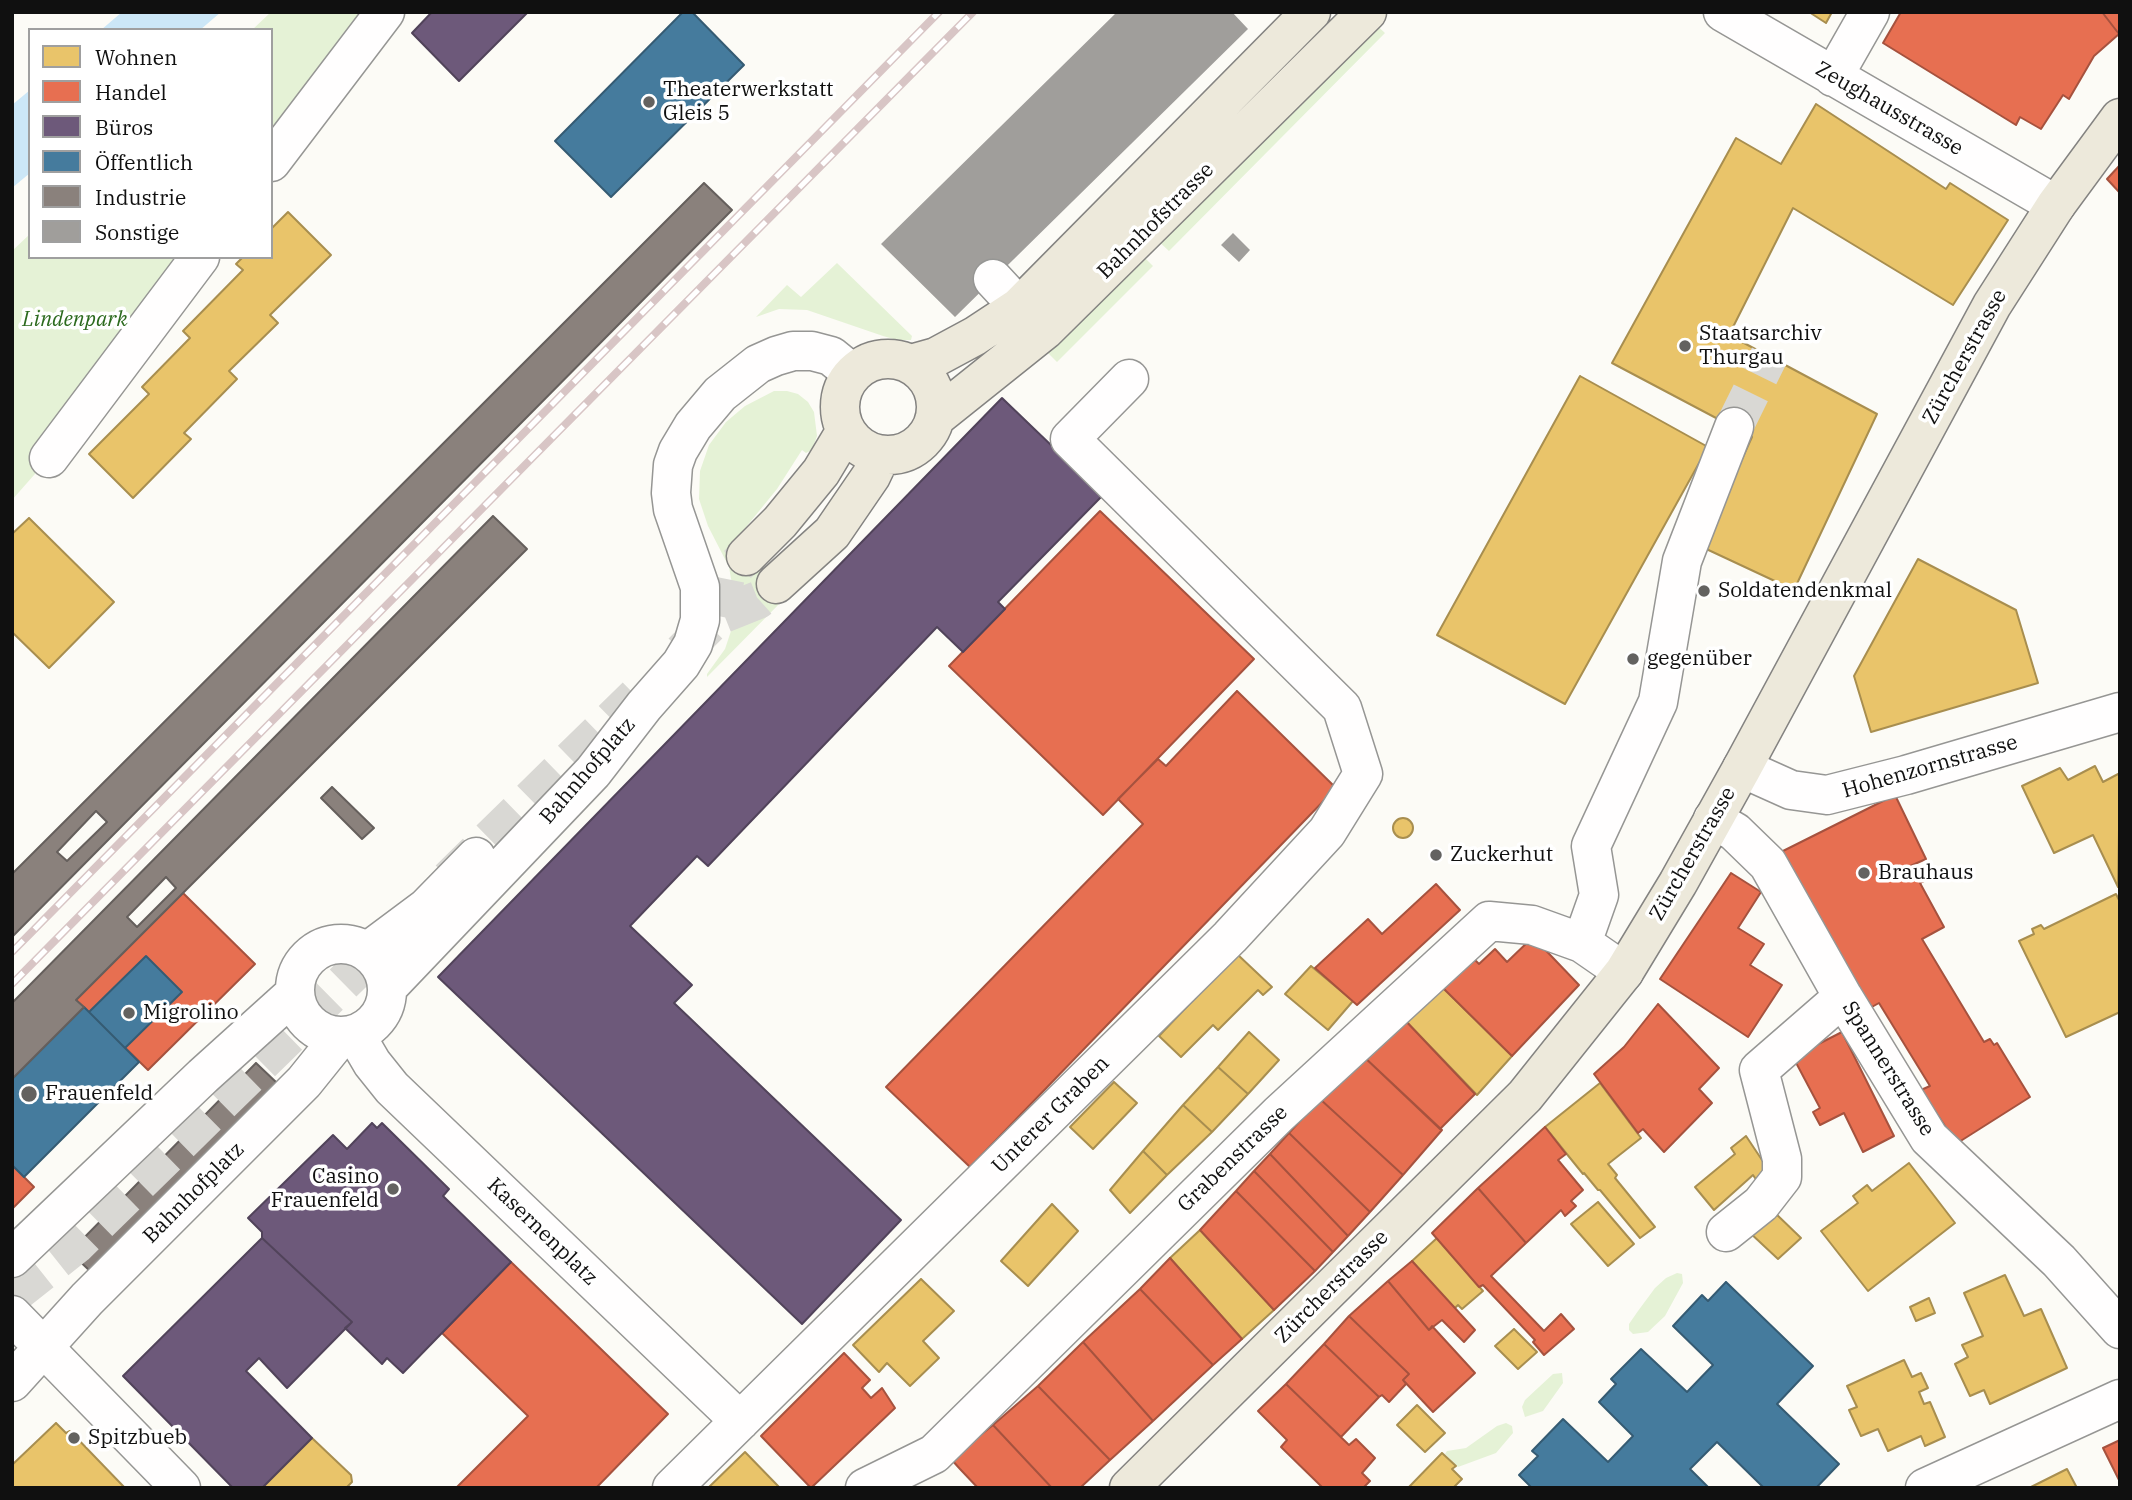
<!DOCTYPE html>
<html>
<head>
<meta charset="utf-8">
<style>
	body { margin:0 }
	#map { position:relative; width:2132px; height:1500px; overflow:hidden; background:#fcfbf6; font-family:"IBM Plex Serif",serif }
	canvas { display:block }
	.frame { position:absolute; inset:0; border:14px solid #101010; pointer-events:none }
	.legend { position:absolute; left:28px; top:28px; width:245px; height:231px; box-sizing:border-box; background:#fff; border:2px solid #9f9f9f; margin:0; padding:9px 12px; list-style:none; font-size:21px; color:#101010 }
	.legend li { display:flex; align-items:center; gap:14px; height:35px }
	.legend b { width:35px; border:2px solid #9f9f9f }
</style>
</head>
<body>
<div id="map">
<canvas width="2132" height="1500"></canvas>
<div class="frame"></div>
<ul class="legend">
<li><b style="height:19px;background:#e9c46a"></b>Wohnen</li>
<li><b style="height:19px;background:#e76f51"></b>Handel</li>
<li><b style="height:19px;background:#6d597a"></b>Büros</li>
<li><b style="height:19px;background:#457b9d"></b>Öffentlich</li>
<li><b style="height:19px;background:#8a817c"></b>Industrie</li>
<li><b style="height:19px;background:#a09e9b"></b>Sonstige</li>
</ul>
</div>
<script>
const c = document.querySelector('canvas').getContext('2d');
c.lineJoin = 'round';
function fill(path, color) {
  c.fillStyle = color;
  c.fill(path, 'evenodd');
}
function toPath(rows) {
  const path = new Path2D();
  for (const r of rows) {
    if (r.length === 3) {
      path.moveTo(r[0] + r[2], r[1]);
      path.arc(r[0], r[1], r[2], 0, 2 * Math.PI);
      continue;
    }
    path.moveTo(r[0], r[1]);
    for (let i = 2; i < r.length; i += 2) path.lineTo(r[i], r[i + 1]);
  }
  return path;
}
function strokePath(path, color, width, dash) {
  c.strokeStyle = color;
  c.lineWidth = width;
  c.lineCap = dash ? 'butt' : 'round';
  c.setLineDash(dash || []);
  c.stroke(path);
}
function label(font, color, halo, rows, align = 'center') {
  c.font = font + ' "IBM Plex Serif",serif';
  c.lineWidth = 7;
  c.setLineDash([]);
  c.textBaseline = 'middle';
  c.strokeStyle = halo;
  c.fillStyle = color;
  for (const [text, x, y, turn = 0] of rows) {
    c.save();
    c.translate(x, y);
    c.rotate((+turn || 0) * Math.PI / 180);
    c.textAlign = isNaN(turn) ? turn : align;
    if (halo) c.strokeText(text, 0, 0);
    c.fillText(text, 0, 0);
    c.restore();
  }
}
fill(toPath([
	[271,12,385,12,271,162,271,30,252,30],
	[1372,21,1385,33,1169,251,1156,239],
	[30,234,30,257,200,257,49,458,12,500,12,251],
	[1140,253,1153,266,1057,362,1045,350],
	[837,263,912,336,911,340,897,340,883,336,807,310,779,309,756,317,787,285,801,297],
	[774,391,787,391,798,394,808,402,814,412,817,436,812,450,806,453,802,450,777,489,733,543,787,596,707,677,707,674,725,649,733,625,734,596,729,567,708,526,699,499,700,471,709,445,726,422,745,406],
	[1677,1273,1682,1274,1683,1283,1665,1316,1648,1332,1633,1334,1629,1330,1629,1324,1638,1311,1655,1288,1666,1278],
	[1562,1373,1563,1383,1543,1411,1525,1417,1522,1407,1525,1400,1553,1374],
	[1506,1423,1512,1426,1513,1433,1496,1453,1458,1467,1445,1454,1447,1451,1466,1448,1497,1426]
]), '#e5f2d6');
fill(toPath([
	[122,12,221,12,200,30,101,30],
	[30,90,30,173,12,188,12,105]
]), '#cce7f7');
const homes = toPath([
	[1809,12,1832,12,1826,23,1809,12],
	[1816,104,1946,189,1950,183,2008,220,1953,305,1793,208,1729,335,1877,414,1794,590,1702,547,1752,437,1612,363,1736,138,1781,164,1816,104],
	[288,212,331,255,270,315,278,323,229,371,237,379,184,433,191,439,133,498,89,454,149,394,142,387,190,338,183,331,243,270,236,264,243,257,271,257,271,229,288,212],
	[1580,376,1708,447,1565,704,1437,635,1580,376],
	[29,518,114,602,49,668,12,632,12,534,29,518],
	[1918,559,2016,610,2038,683,1871,732,1854,676,1918,559],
	[2095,766,2103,782,2120,773,2118,887,2093,835,2054,853,2022,786,2060,768,2068,780,2095,766],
	[1403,828,10],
	[2116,894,2120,902,2120,1012,2066,1037,2019,941,2034,934,2032,929,2041,925,2044,929,2116,894],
	[1237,954,1272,987,1263,995,1258,990,1218,1030,1213,1025,1181,1057,1159,1036,1237,954],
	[1311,966,1353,1001,1328,1030,1285,994,1311,966],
	[1439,984,1512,1056,1477,1095,1401,1016,1439,984],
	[1249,1032,1279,1060,1248,1094,1218,1067,1249,1032],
	[1218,1067,1248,1094,1212,1132,1183,1105,1218,1067],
	[1114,1082,1137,1103,1093,1149,1070,1127,1114,1082],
	[1600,1083,1641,1138,1608,1164,1617,1175,1615,1178,1655,1227,1640,1238,1600,1190,1598,1190,1584,1173,1583,1174,1545,1127,1600,1083],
	[1183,1105,1212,1132,1167,1175,1143,1151,1183,1105],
	[1746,1136,1770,1172,1757,1181,1753,1175,1714,1210,1695,1187,1735,1154,1731,1148,1746,1136],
	[1143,1151,1167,1175,1130,1213,1110,1190,1143,1151],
	[1909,1163,1955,1223,1868,1291,1821,1231,1858,1203,1853,1196,1867,1185,1872,1191,1909,1163],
	[1598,1202,1634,1244,1608,1266,1571,1224,1598,1202],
	[1052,1204,1078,1231,1028,1286,1001,1261,1052,1204],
	[1772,1210,1801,1238,1778,1259,1748,1231,1772,1210],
	[1200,1230,1274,1310,1242,1339,1170,1258,1200,1230],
	[1437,1238,1483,1291,1462,1309,1458,1305,1454,1309,1412,1261,1437,1238],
	[2005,1275,2024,1316,2041,1309,2067,1368,1990,1404,1984,1390,1970,1396,1955,1364,1968,1357,1962,1345,1983,1336,1964,1293,2005,1275],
	[921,1279,954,1311,923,1341,939,1358,910,1386,887,1363,879,1372,853,1345,921,1279],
	[1929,1298,1935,1313,1916,1321,1910,1307,1929,1298],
	[1514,1329,1537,1352,1518,1369,1495,1346,1514,1329],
	[1904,1360,1912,1377,1921,1373,1928,1388,1919,1392,1924,1404,1930,1402,1945,1437,1925,1446,1921,1436,1888,1451,1878,1429,1861,1436,1849,1410,1857,1407,1847,1386,1904,1360],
	[1417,1405,1445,1433,1425,1452,1397,1425,1417,1405],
	[56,1423,66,1433,70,1431,125,1488,12,1488,12,1465,56,1423],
	[312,1438,351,1475,352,1482,346,1488,262,1488,312,1438],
	[745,1452,780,1488,708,1488,745,1452],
	[1442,1453,1456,1466,1452,1469,1462,1479,1453,1488,1408,1488,1442,1453],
	[2067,1469,2077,1488,2029,1488,2067,1469]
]);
fill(homes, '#e9c46a');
strokePath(homes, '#a88e4f', 2);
const shops = toPath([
	[1901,12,2102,12,2119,34,2094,56,2069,99,2063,95,2041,129,2020,117,2016,125,1883,43,1901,12],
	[2102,12,2120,12,2120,34,2119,34,2102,12],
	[2120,165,2120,193,2107,179,2120,165],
	[1100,511,1254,659,1103,815,949,666,1100,511],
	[1237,691,1336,788,970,1167,886,1087,1143,824,1118,799,1158,759,1166,766,1237,691],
	[1895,795,1926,859,1908,867,1910,872,1926,865,1933,876,1920,883,1944,927,1922,939,1984,1042,1990,1039,1994,1045,1997,1043,2030,1097,1959,1142,1947,1129,1921,1090,1930,1086,1879,1003,1870,1008,1777,854,1895,795],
	[1731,873,1761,892,1738,928,1764,944,1750,965,1782,985,1748,1037,1660,979,1731,873],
	[1436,884,1460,910,1357,1005,1315,968,1368,919,1382,934,1436,884],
	[183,893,255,964,148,1070,76,1000,183,893],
	[1533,937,1579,985,1512,1056,1439,984,1473,958,1479,964,1495,949,1507,962,1533,937],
	[1658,1004,1719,1068,1699,1089,1712,1103,1664,1152,1643,1129,1638,1133,1594,1074,1624,1047,1658,1004],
	[1401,1016,1475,1094,1440,1129,1362,1055,1401,1016],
	[1842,1032,1894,1136,1863,1152,1844,1113,1820,1125,1813,1112,1820,1108,1793,1057,1842,1032],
	[1362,1055,1442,1130,1403,1175,1320,1099,1362,1055],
	[1320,1099,1403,1175,1370,1212,1289,1133,1320,1099],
	[1545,1127,1566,1154,1558,1160,1583,1190,1571,1201,1576,1206,1565,1216,1561,1210,1526,1243,1478,1188,1545,1127],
	[1289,1133,1370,1212,1348,1236,1270,1154,1289,1133],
	[1270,1154,1348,1236,1333,1252,1254,1171,1270,1154],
	[12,1165,34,1187,12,1209,12,1165],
	[1254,1171,1333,1252,1315,1271,1236,1191,1254,1171],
	[1478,1188,1526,1243,1491,1276,1544,1331,1561,1314,1574,1329,1544,1355,1533,1342,1535,1340,1483,1285,1479,1287,1432,1233,1478,1188],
	[1236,1191,1315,1271,1274,1310,1200,1230,1236,1191],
	[1170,1258,1242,1339,1213,1365,1140,1289,1170,1258],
	[1412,1261,1475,1330,1464,1342,1442,1320,1429,1330,1388,1281,1412,1261],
	[511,1262,668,1414,596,1488,456,1488,528,1416,442,1333,511,1262],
	[1388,1281,1429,1330,1432,1326,1475,1373,1433,1412,1403,1380,1409,1374,1349,1316,1388,1281],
	[1140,1289,1213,1365,1153,1421,1083,1342,1140,1289],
	[1349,1316,1409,1374,1403,1380,1406,1384,1389,1402,1382,1395,1379,1397,1324,1344,1349,1316],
	[1083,1342,1153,1421,1110,1460,1038,1386,1083,1342],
	[1324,1344,1379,1397,1341,1437,1286,1384,1324,1344],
	[844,1353,870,1380,862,1388,871,1398,882,1388,895,1408,811,1488,761,1436,844,1353],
	[1286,1384,1349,1445,1356,1439,1375,1458,1362,1473,1370,1481,1363,1488,1323,1488,1281,1447,1287,1440,1258,1411,1286,1384],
	[1038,1386,1110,1460,1080,1488,1052,1488,993,1425,1038,1386],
	[993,1425,1052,1488,978,1488,960,1469,951,1459,993,1425],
	[2120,1440,2120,1482,2103,1448,2120,1440]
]);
fill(shops, '#e76f51');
strokePath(shops, '#a6523e', 2);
const offices = toPath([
	[432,12,528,12,459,81,412,33,432,12],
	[1002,398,1103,495,998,602,1005,609,963,652,937,627,708,866,697,856,630,926,692,985,674,1003,901,1220,802,1324,438,977,1002,398],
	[372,1123,377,1128,382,1123,449,1189,443,1196,511,1262,403,1373,387,1358,382,1364,345,1328,352,1322,262,1238,262,1232,248,1218,333,1135,347,1149,372,1123],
	[262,1238,352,1322,287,1388,259,1358,246,1371,312,1438,262,1488,233,1488,123,1376,262,1238]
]);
fill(offices, '#6d597a');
strokePath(offices, '#51435a', 2);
const public = toPath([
	[683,12,692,12,744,65,611,197,555,141,683,12],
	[146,956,182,992,125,1048,89,1012,146,956],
	[84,1007,139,1062,24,1177,12,1165,12,1079,84,1007],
	[1726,1282,1813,1366,1777,1404,1839,1464,1816,1488,1764,1488,1717,1442,1690,1469,1709,1488,1532,1488,1519,1475,1538,1456,1532,1451,1563,1419,1608,1462,1633,1436,1599,1402,1616,1384,1611,1379,1641,1349,1687,1392,1713,1365,1673,1326,1702,1295,1708,1301,1726,1282]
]);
fill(public, '#457b9d');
strokePath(public, '#355b73', 2);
const industry = toPath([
	[704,183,732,210,12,937,12,874,704,183],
	[493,516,527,549,76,1000,84,1007,12,1079,12,1003,493,516],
	[332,787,374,828,362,839,321,798,332,787],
	[96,811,107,822,67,861,57,852,96,811],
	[166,877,176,888,137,927,127,917,166,877],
	[256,1063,277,1083,91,1272,70,1252,256,1063]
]);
fill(industry, '#8a817c');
strokePath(industry, '#655f5c', 2);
fill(toPath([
	[1117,12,1232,12,1248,29,955,317,881,244],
	[1233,233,1250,250,1239,262,1221,245]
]), '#a09e9b');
strokePath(toPath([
	[1734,427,1769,356]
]), '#d9d8d4', 38, [38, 19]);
strokePath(toPath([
	[718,616,726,576,746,556],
	[682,652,718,616,758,600,776,584],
	[449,879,636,696],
	[12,1296,76,1245,396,931]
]), '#d9d8d4', 38, [38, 19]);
const minor = toPath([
	[1723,12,2056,205],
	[1833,77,1870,12],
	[271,162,385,12],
	[993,279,1019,307],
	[49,458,200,257],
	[1742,768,1791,790,1827,795,1906,775,2120,712],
	[1713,819,1735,832,1768,864,1843,997,1929,1138,2059,1261,2120,1329],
	[1582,943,1599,895,1591,846,1658,702,1682,561,1734,427],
	[341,990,46],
	[367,952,426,908,476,857],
	[387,988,593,772,644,706,681,664,693,644,700,620,700,587,673,509,671,493,673,465,678,451,693,426,720,394,758,364,776,356,793,351,812,351,831,356,852,373],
	[355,1034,372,1063,392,1088,740,1421],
	[1726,1232,1761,1204,1782,1177,1782,1159,1759,1070,1843,997],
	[12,1258,203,1076,295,993],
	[12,1315,181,1488],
	[12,1382,87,1299,304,1082,341,1036],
	[672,1488,1230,937,1327,832,1363,774,1342,708,1070,439,1129,379],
	[865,1488,934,1454,1279,1114,1489,921,1532,925,1582,943,1624,972],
	[1925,1488,2120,1399]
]);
const major = toPath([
	[888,407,48],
	[911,364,936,357,975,336,1019,307,1311,12],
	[935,418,1045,330,1367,12],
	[746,556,780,522,821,472,845,432],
	[776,584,832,533,871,476,881,455],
	[1129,1488,1525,1096,1624,972,1678,883,1742,768,1992,305,2056,205,2120,118]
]);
strokePath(minor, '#969694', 41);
strokePath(major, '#848381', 41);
strokePath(minor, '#fffefe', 38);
strokePath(major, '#ede9db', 38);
const rail = toPath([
	[12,952,939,12],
	[12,984,973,12]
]);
strokePath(rail, '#d8c5c5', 8);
strokePath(rail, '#fff', 5, [16]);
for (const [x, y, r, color] of [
	[649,102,7,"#636260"],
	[1685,346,7,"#636260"],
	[1704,591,7,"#636260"],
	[1633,659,7,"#636260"],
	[1436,855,7,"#636260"],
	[1864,873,7,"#636260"],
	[129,1013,7,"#636260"],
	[29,1094,9,"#636260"],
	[393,1189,7,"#636260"],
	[74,1438,7,"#636260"]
]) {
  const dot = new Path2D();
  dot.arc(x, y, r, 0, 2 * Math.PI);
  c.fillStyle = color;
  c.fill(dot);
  strokePath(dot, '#fff', 2.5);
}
label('21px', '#101010', '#fff', [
	["Theaterwerkstatt",663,90],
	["Gleis 5",663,114],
	["Staatsarchiv",1699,334],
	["Thurgau",1699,358],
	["Soldatendenkmal",1718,591],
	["gegenüber",1647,659],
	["Zuckerhut",1450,855],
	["Brauhaus",1878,873],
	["Migrolino",143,1013],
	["Frauenfeld",45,1094],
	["Casino",379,1177,"right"],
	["Frauenfeld",379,1201,"right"],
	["Spitzbueb",88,1438]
], 'left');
label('21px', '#101010', '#fff', [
	["Zeughausstrasse",1889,109,30],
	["Bahnhofstrasse",1156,221,-45],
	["Zürcherstrasse",1965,357,-61],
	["Hohenzornstrasse",1930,767,-16],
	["Bahnhofplatz",588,771,-49],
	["Zürcherstrasse",1693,854,-60],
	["Spannerstrasse",1888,1069,58],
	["Unterer Graben",1051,1115,-45],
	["Grabenstrasse",1233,1159,-44],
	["Bahnhofplatz",194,1193,-45],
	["Kasernenplatz",542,1232,44],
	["Zürcherstrasse",1332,1287,-45]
]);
label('italic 21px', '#2c6a1e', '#fff', [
	["Lindenpark",75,320]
]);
</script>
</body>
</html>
